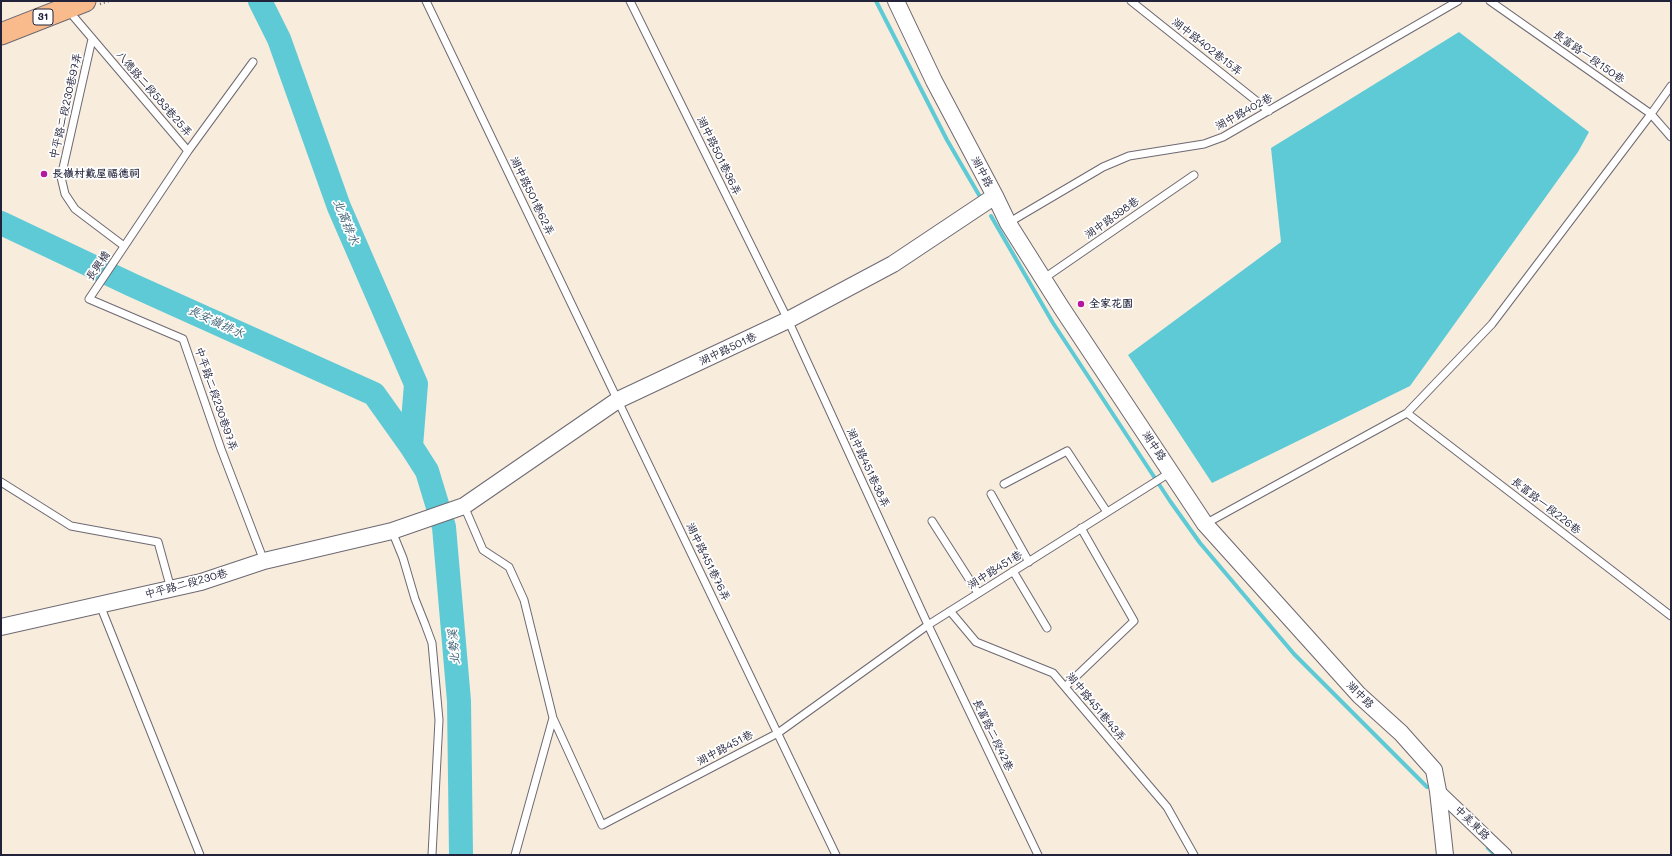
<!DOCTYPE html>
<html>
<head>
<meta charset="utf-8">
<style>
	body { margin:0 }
	#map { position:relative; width:1672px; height:856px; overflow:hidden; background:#f8ecdc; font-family:Mali,sans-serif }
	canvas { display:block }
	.frame { position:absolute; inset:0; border:2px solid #22223b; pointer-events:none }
</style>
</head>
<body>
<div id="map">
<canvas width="1672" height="856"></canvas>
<div class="frame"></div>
</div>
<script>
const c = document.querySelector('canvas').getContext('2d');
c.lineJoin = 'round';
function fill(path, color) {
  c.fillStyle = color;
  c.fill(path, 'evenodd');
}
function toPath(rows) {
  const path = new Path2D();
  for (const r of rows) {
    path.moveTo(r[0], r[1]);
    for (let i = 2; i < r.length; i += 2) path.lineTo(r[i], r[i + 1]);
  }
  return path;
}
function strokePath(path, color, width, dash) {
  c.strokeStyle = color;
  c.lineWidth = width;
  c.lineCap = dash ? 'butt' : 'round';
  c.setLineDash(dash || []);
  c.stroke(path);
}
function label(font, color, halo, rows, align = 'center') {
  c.font = font + ' Mali,"LXGW WenKai TC",sans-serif';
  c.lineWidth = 3.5;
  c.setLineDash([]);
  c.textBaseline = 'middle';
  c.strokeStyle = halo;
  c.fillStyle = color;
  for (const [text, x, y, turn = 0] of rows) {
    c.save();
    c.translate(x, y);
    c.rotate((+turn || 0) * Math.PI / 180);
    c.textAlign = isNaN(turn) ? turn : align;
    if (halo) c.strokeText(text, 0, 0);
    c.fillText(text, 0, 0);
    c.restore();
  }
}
fill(toPath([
	[1459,32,1589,132,1578,152,1410,386,1212,483,1128,355,1281,242,1271,148]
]), '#5ecad6');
strokePath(toPath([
	[876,1,947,140,979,195],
	[991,216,1053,323,1170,501,1200,543,1294,654,1427,787],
	[1488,848,1495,855]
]), '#5ecad6', 4);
strokePath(toPath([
	[260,1,279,39,339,207,416,384,411,446],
	[1,223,132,285,374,394,411,446,427,471,444,527,459,701,461,855]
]), '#5ecad6', 24);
const service = toPath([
	[426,1,836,855],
	[630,1,788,320,928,625,1038,855],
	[1131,1,1269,111],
	[1490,1,1651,114,1671,137],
	[68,10,188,151,89,299,183,339,221,449,264,561],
	[92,39,61,177,65,194,75,209,124,246],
	[188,151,253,62],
	[1008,223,1103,167,1129,156,1204,144,1223,137,1458,1],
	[1043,279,1194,175],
	[1407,413,1671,616],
	[1,482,71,526,158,542,171,589],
	[1004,484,1067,451,1107,512],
	[991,494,1029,562],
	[464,506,483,550,509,567,524,600,553,718,602,825,778,733,928,625,1171,472],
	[932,521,978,593],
	[1205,524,1407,413,1492,324,1651,114,1671,86],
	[392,531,403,558,415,599,425,624,432,643,439,720,432,855],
	[1013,571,1047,628],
	[100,605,200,855],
	[950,611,976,642,1053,673,1167,807,1194,855],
	[1065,687,1134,621,1081,528],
	[515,855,553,718]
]);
const minor = toPath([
	[1438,791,1505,855]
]);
const tertiary = toPath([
	[896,1,934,81,995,196,1008,223,1061,307,1205,524,1359,695,1401,733,1434,770,1438,791,1445,855],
	[1,627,201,582,264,561,392,531,464,506,618,400,788,320,893,264,995,196]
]);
const primary = toPath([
	[1,34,85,1]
]);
strokePath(service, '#6d6973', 9);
strokePath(minor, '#6d6973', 15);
strokePath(tertiary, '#6d6973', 18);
strokePath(primary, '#6d6973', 23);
strokePath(toPath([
	[100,4,109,1]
]), '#6d6973', 2.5, [1, 3]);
strokePath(service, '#fff', 7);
strokePath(minor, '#fff', 13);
strokePath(tertiary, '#fff', 16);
strokePath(primary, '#fabb8c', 21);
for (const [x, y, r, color] of [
	[44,174,4,"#b5179e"],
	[1081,304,4,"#b5179e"]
]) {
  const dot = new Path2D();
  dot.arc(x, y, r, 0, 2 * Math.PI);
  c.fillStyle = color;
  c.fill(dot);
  strokePath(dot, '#fff', 1.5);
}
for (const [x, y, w] of [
	[43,17,20]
]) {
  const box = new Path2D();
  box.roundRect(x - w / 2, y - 8, w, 16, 3);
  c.fillStyle = '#fff';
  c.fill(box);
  strokePath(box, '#22223b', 1);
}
label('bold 10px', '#22223b', null, [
	["31",43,17]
]);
label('11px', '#22223b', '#fff', [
	["湖中路402巷15弄",1207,47,38],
	["長富路一段150巷",1589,57,35],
	["八德路二段583巷25弄",154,94,49],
	["中平路二段230巷97弄",66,106,-77],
	["湖中路402巷",1244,112,-29],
	["湖中路501巷36弄",719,156,64],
	["湖中路",982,172,62],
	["湖中路501巷62弄",532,196,64],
	["湖中路398巷",1112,218,-35],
	["長興橋",98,266,-56],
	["湖中路501巷",728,349,-25],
	["中平路二段230巷97弄",216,399,71],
	["湖中路",1154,446,56],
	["湖中路451巷38弄",868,468,65],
	["長富路一段226巷",1546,506,38],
	["湖中路451巷76弄",708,562,64],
	["湖中路451巷",995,570,-32],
	["中平路二段230巷",186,584,-15],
	["湖中路",1360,695,45],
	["湖中路451巷43弄",1096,707,50],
	["長富路二段42巷",993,735,64],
	["湖中路451巷",725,748,-28],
	["中美東路",1472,823,44]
]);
label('bold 11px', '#22223b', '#fff', [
	["長嶺村戴屋福德祠",52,174],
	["全家花園",1089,304]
], 'left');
label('italic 12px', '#375d71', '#fff', [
	["北窩排水",346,222,67],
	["長安嶺排水",216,322,25],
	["北勢溪",454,647,-95]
]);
</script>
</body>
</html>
